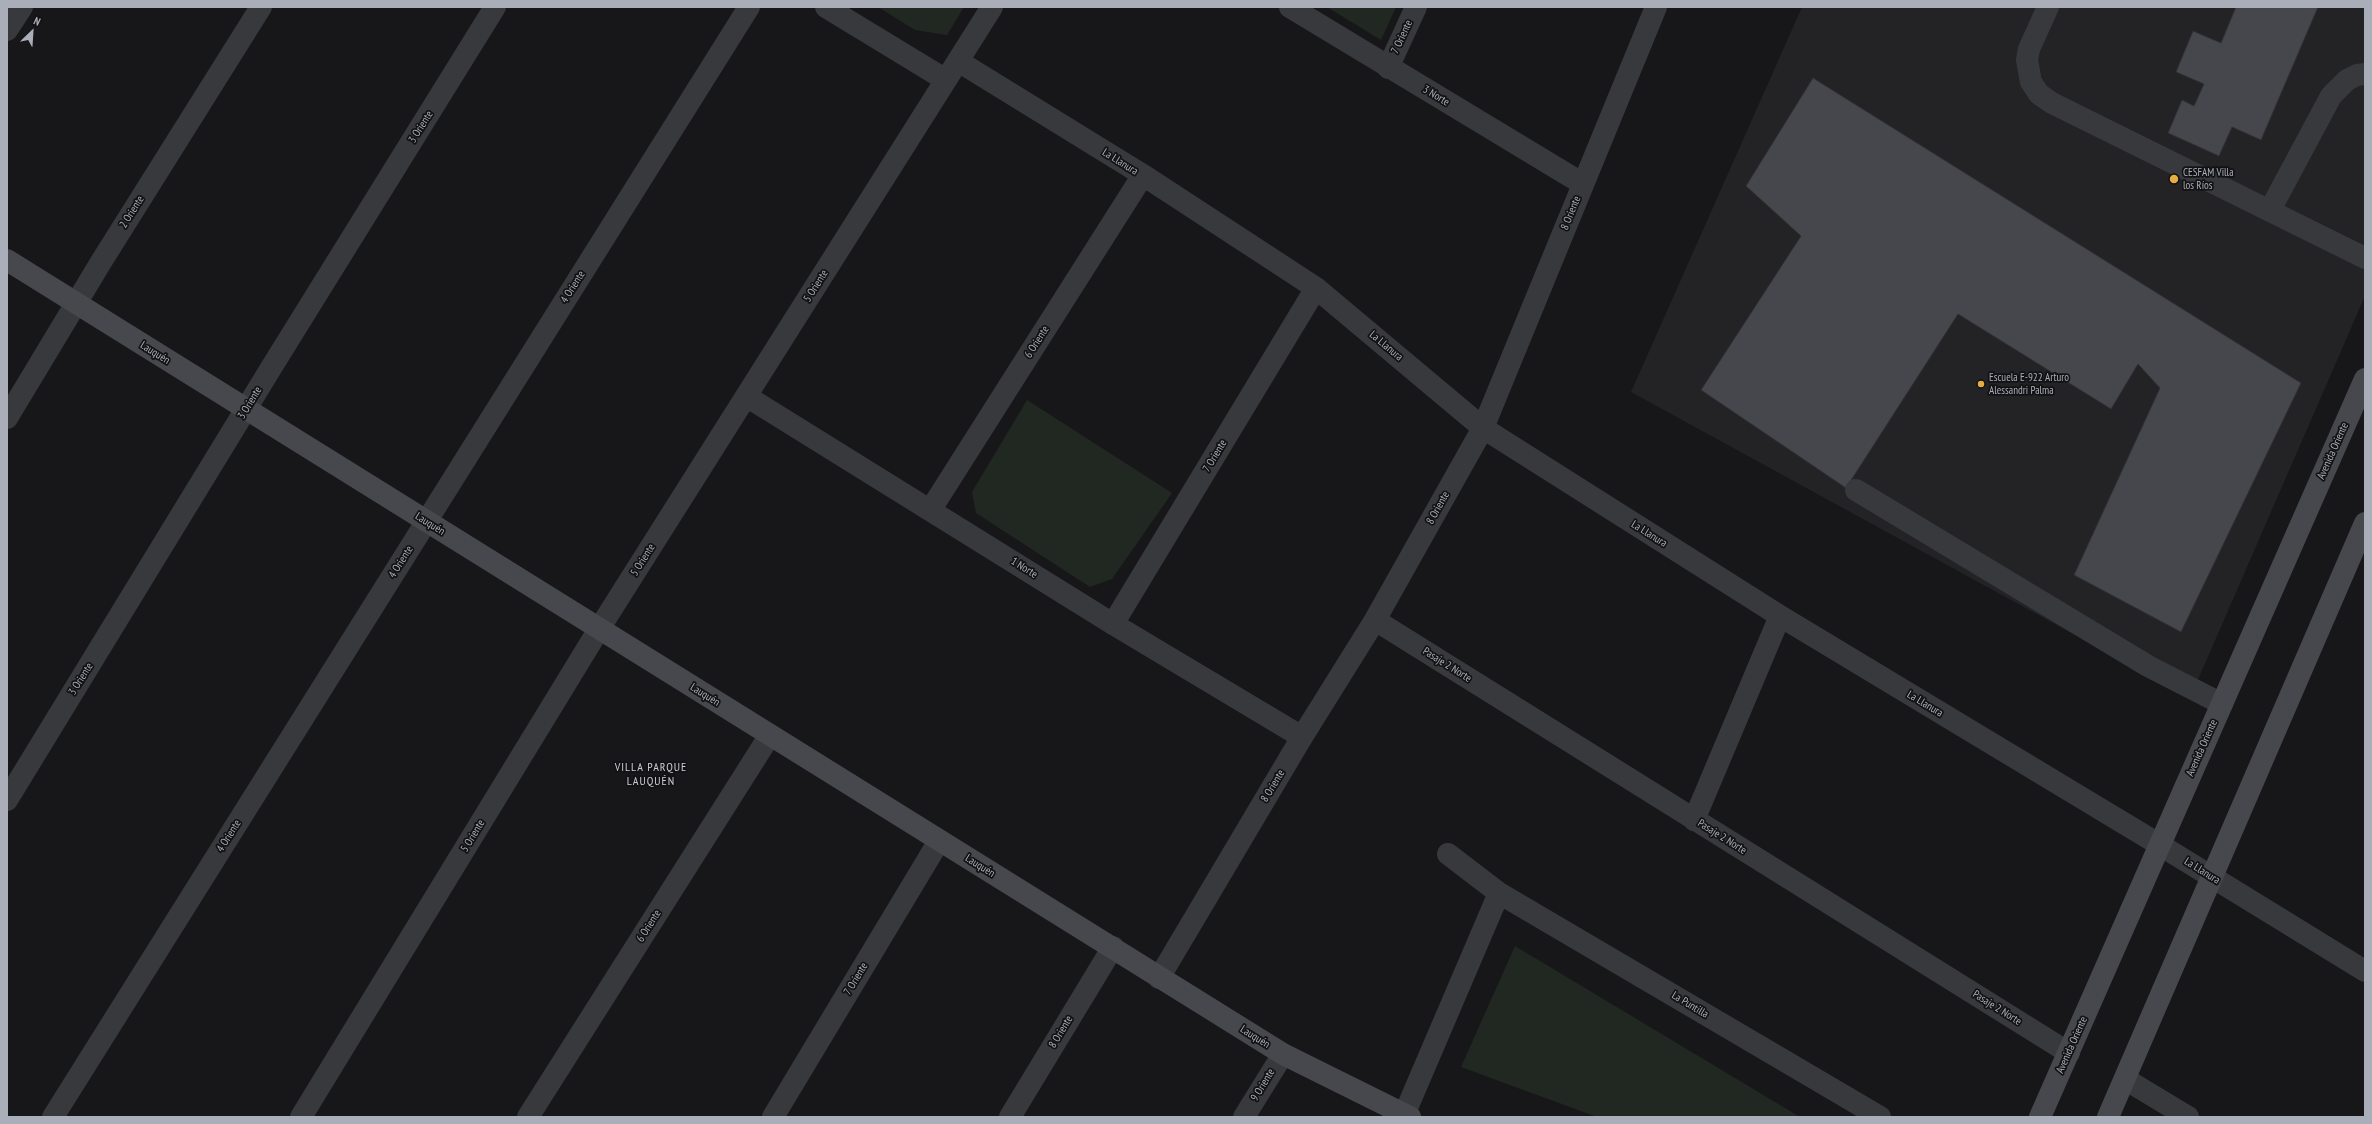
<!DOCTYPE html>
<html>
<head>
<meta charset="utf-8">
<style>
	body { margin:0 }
	#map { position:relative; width:2372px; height:1124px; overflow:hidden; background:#171719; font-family:"PT Sans Narrow",sans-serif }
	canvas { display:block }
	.frame { position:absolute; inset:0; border:8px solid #aaaeb8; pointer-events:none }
	.north { position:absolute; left:12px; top:12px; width:40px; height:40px; -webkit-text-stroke:3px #121214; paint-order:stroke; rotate:25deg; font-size:11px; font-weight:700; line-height:16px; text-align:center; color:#aaaeb8 }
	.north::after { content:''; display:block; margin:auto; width:14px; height:18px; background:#aaaeb8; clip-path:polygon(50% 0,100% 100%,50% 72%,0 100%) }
</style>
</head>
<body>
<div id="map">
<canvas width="2372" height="1124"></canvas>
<div class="frame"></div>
<div class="north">N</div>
</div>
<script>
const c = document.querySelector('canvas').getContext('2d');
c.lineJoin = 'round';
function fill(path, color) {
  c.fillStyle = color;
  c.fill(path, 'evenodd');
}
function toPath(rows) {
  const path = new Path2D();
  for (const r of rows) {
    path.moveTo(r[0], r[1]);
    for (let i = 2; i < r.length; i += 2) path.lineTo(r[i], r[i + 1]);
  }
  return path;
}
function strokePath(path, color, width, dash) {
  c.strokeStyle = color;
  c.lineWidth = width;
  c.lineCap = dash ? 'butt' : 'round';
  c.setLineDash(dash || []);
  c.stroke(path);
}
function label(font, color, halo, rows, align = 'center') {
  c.font = font + ' "PT Sans Narrow",sans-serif';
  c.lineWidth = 3.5;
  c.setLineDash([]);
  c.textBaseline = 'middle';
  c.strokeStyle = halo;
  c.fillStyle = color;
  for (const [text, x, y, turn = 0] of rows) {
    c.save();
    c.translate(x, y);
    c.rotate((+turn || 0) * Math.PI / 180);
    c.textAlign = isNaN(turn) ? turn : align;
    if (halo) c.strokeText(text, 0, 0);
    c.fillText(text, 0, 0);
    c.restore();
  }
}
fill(toPath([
	[1802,7,2365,7,2365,296,2190,698,1631,392]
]), '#232326');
fill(toPath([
	[878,7,964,7,947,35,915,30],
	[1327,7,1396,7,1381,40],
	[1027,400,1172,493,1112,579,1090,587,976,513,972,492],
	[1515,946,1800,1117,1597,1117,1461,1067]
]), '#212822');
const building = toPath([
	[2236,7,2318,7,2261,140,2232,127,2219,156,2168,133,2182,100,2194,106,2204,84,2176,72,2193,31,2221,43,2236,7],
	[1813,78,2301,383,2181,632,2074,575,2160,388,2138,364,2111,409,1958,314,1846,488,1701,390,1801,236,1746,186,1813,78]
]);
fill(building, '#46474c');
strokePath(building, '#313135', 1);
strokePath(toPath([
	[2048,7,2029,49,2027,60,2031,82,2039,94,2052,103,2365,258],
	[2270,210,2331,96,2347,80,2357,75,2365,74],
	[1856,490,2148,666,2222,704]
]), '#38393d', 22);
strokePath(toPath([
	[826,7,946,80],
	[1290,7,1583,184],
	[7,30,22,7],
	[958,61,1143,175,1316,288,1483,428,1780,616,2160,845,2365,971],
	[1388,68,1416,7],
	[746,396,1113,624,1302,737],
	[7,418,101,262,261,7],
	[931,509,1143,175],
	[1375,620,2069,1053],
	[1113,624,1316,288],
	[7,800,271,368,495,7],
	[1694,820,1780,616],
	[1448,854,1499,893,1880,1117],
	[1159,978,1302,737,1375,620,1483,428,1656,7],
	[2125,1079,2188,1117],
	[1404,1115,1499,893],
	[53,1117,749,7],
	[301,1117,599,629,992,7],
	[528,1117,770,735],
	[773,1117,939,841],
	[1010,1117,1113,947],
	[1244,1117,1283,1054]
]), '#38393d', 22);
strokePath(toPath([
	[7,260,1283,1054,1410,1117],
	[2040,1117,2365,379],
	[2108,1117,2365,523]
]), '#46484d', 22);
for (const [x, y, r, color] of [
	[2174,179,5,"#e5ad42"],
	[1981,384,4,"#e5ad42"]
]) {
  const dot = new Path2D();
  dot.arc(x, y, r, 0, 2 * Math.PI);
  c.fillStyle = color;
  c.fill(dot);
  strokePath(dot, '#121214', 1.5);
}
label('11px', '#aaaeb8', '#121214', [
	["7 Oriente",1402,37,-65],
	["3 Norte",1436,96,31],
	["3 Oriente",421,127,-58],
	["La Llanura",1120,162,32],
	["2 Oriente",132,212,-58],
	["8 Oriente",1571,213,-68],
	["5 Oriente",816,286,-58],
	["4 Oriente",573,287,-58],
	["6 Oriente",1037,342,-58],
	["La Llanura",1386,346,40],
	["Lauquén",155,353,32],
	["3 Oriente",250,403,-59],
	["Avenida Oriente",2333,451,-66],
	["7 Oriente",1215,456,-59],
	["8 Oriente",1438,508,-61],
	["Lauquén",430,524,32],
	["La Llanura",1649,534,32],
	["5 Oriente",643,560,-58],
	["4 Oriente",401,562,-58],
	["1 Norte",1024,568,32],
	["Pasaje 2 Norte",1447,665,32],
	["3 Oriente",81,679,-58],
	["Lauquén",705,695,32],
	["La Llanura",1925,704,31],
	["Avenida Oriente",2202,748,-66],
	["8 Oriente",1273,786,-59],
	["4 Oriente",229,836,-58],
	["5 Oriente",473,836,-59],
	["Pasaje 2 Norte",1722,837,32],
	["Lauquén",980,866,32],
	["La Llanura",2202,871,32],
	["6 Oriente",649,926,-58],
	["7 Oriente",856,979,-59],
	["La Puntilla",1690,1005,31],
	["Pasaje 2 Norte",1997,1008,32],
	["8 Oriente",1061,1032,-59],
	["Lauquén",1255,1037,32],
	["Avenida Oriente",2072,1045,-66],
	["9 Oriente",1263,1085,-59]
]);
label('11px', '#aaaeb8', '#121214', [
	["CESFAM Villa",2183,173],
	["los Ríos",2183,186],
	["Escuela E-922 Arturo",1989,378],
	["Alessandri Palma",1989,391]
], 'left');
c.letterSpacing = '1px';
label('12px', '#cbcdd4', '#121214', [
	["VILLA PARQUE",651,768],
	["LAUQUÉN",651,782]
]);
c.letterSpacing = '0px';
</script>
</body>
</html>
